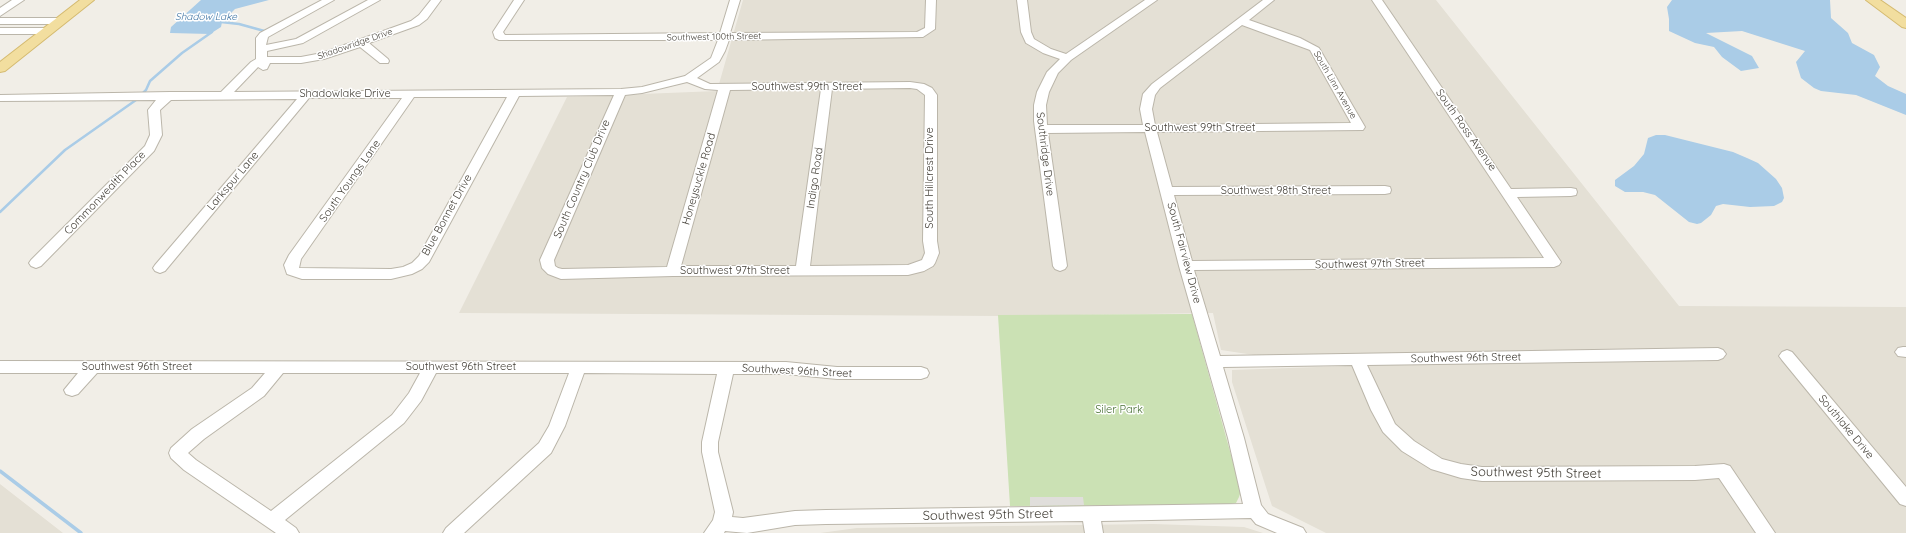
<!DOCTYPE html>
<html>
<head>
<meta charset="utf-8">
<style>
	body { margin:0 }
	canvas { display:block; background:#f1eee7 }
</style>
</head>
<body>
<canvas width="1906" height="533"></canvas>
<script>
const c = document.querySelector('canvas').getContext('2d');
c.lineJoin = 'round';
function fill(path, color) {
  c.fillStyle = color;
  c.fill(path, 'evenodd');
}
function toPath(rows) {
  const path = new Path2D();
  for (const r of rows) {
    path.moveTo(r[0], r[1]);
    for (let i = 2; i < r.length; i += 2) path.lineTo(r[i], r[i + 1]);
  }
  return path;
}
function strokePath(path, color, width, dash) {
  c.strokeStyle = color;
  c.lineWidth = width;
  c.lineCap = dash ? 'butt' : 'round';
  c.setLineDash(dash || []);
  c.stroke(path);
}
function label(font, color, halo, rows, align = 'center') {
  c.font = font + ' Quicksand,sans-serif';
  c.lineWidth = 3;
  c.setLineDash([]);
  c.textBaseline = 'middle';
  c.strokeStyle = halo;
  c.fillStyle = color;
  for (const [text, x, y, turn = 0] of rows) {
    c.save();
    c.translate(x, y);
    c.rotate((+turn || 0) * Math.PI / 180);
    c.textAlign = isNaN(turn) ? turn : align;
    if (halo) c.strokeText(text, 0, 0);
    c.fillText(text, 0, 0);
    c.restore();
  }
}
fill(toPath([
	[743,0,1436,0,1679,306,1906,307,1906,533,1326,533,1272,506,1232,382,1232,370,1376,365,1722,360,1716,353,1254,355,1221,350,1213,313,1001,316,459,313,567,97,717,91],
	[0,484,63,533,0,533],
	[1153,524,1244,527,1263,533,820,533,857,528]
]), '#e4e0d5');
fill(toPath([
	[1192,314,1241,491,1239,497,1236,503,1225,505,1010,506,998,315]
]), '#cbe1b4');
fill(toPath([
	[1030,497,1083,497,1084,505,1030,506]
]), '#e0dedb');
fill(toPath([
	[201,0,269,0,235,9,222,22,221,27,210,34,170,33,171,27],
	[1672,0,1830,0,1831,18,1848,33,1852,43,1874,55,1880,67,1875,76,1888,86,1906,94,1906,115,1856,95,1821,91,1814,88,1801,78,1796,62,1805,51,1742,31,1706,33,1752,56,1759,68,1741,71,1722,57,1714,47,1695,43,1669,31,1669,19,1667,7],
	[1656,135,1665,135,1733,152,1747,158,1758,163,1776,179,1782,188,1784,198,1782,202,1774,206,1750,207,1723,204,1716,206,1711,215,1701,223,1697,224,1689,222,1655,195,1643,192,1625,192,1615,186,1615,180,1634,166,1644,154,1648,138]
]), '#aacce7');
strokePath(toPath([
	[221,22,239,24,268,32],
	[0,212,65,150,136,100,146,90,150,81,182,53,212,32]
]), '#aacce7', 2.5);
strokePath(toPath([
	[0,471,81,533]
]), '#aacce7', 3.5);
const minor = toPath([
	[12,0,24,0,0,16,0,8,12,0],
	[322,0,334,0,268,37,266,45,296,39,368,0,380,0,303,43,267,51,267,57,301,57,322,53,411,21,419,15,431,0,441,0,427,19,419,25,369,43,388,59,389,61,388,63,380,63,360,47,324,59,301,63,270,63,267,69,263,70,258,67,234,92,621,89,642,87,685,76,711,58,718,40,499,40,495,38,493,32,514,0,524,0,503,32,505,35,720,33,730,0,740,0,730,33,917,32,925,28,926,0,936,0,935,29,923,37,729,40,725,51,719,62,697,78,710,84,910,82,924,84,932,88,937,95,937,241,939,253,935,263,933,266,924,271,908,275,673,276,561,279,548,274,542,268,540,260,614,95,519,96,429,262,422,269,412,274,391,279,302,279,287,274,284,265,289,255,402,98,309,98,165,271,160,273,155,271,153,268,155,265,297,99,171,100,160,110,162,135,154,151,41,266,36,268,31,266,29,263,31,260,145,146,150,135,148,110,156,100,0,101,0,95,170,92,221,92,251,62,256,59,256,38,260,33,322,0],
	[687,82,705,89,718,90,667,267,562,269,558,268,555,266,554,260,625,95,642,93,687,82],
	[910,88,917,89,925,95,923,241,925,253,922,260,908,265,810,266,832,89,910,88],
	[821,89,796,266,681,266,730,90,821,89],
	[414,97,507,97,419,256,412,263,403,267,391,269,299,268,301,259,414,97],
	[1017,0,1027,0,1031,32,1034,39,1051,49,1066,54,1145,0,1157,0,1071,60,1058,73,1049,92,1046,105,1047,125,1143,125,1140,109,1143,94,1152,84,1263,0,1274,0,1249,20,1300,38,1319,48,1365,127,1363,130,1157,132,1172,187,1385,186,1390,187,1391,190,1390,193,1385,194,1174,195,1192,261,1544,258,1372,0,1382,0,1511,189,1571,188,1576,189,1577,192,1576,195,1571,196,1517,197,1561,262,1559,265,1554,267,1194,270,1220,356,1718,348,1723,350,1726,354,1723,358,1718,360,1367,365,1395,424,1414,441,1442,459,1461,464,1482,467,1695,466,1724,464,1730,466,1775,533,1756,533,1719,478,1695,480,1482,481,1461,478,1431,469,1402,451,1383,432,1371,410,1352,365,1223,367,1244,438,1261,505,1268,514,1303,528,1306,533,1277,533,1256,524,1251,518,1101,521,1103,533,1085,533,1083,521,826,524,795,525,747,533,725,531,724,533,704,533,713,520,715,512,702,452,702,442,717,374,584,373,565,426,551,453,464,533,443,533,446,528,539,443,549,426,569,373,436,373,421,401,404,423,285,520,296,528,299,533,276,533,184,470,171,458,169,453,171,448,192,429,252,388,265,373,97,373,78,394,72,396,66,394,64,390,78,373,0,373,0,361,786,362,837,367,921,367,927,369,929,373,927,377,921,379,837,379,786,374,733,374,718,442,718,452,733,512,732,517,743,518,795,511,826,510,1243,504,1228,438,1179,266,1145,132,1048,133,1067,266,1065,269,1060,271,1055,269,1053,266,1034,121,1034,105,1037,92,1047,72,1060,59,1043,53,1026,43,1021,32,1017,0],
	[1242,25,1310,50,1351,123,1155,125,1152,109,1155,95,1160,88,1242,25],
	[283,373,420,373,409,393,392,415,271,511,196,460,188,453,204,439,264,396,283,373],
	[0,18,61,18,66,21,61,24,0,24,0,18],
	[0,28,48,28,53,31,48,34,0,34,0,28],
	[1903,347,1906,347,1906,357,1898,356,1895,352,1898,348,1903,347],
	[1787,350,1792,352,1906,487,1906,506,1900,504,1782,360,1779,356,1782,352,1787,350]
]);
const major = toPath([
	[80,0,94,0,5,71,0,72,0,62,80,0],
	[1866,0,1880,0,1906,18,1906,28,1902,27,1866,0]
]);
strokePath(minor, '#bbb6aa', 2);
strokePath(major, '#d5bb71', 2);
fill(minor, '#fff');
fill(major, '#f2de9f');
label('9px', '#433f37', '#fff', [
	["Southwest 100th Street",714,37,-1],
	["Shadowridge Drive",355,44,-19],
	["South Linn Avenue",1335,85,60]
]);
label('italic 10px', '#3d73a2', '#fff', [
	["Shadow Lake",206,17]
]);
label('11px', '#433f37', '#fff', [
	["Southwest 99th Street",807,87],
	["Shadowlake Drive",345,94],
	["Southwest 99th Street",1200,128],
	["South Ross Avenue",1466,130,55],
	["Southridge Drive",1045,154,83],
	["Indigo Road",815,178,-82],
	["South Hillcrest Drive",930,178,-90],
	["South Country Club Drive",582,179,-67],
	["Honeysuckle Road",699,179,-74],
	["Larkspur Lane",233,181,-50],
	["South Youngs Lane",350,181,-55],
	["Southwest 98th Street",1276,191],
	["Commonwealth Place",105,193,-46],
	["Blue Bonnet Drive",447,215,-61],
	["South Fairview Drive",1184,253,75],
	["Southwest 97th Street",1370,264,-1],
	["Southwest 97th Street",735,271],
	["Southwest 96th Street",1466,358,-1],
	["Southwest 96th Street",137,367],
	["Southwest 96th Street",461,367],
	["Southwest 96th Street",797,371,3],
	["Southlake Drive",1846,427,50]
]);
label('11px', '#466e31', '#fff', [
	["Siler Park",1119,410]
]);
label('13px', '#433f37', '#fff', [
	["Southwest 95th Street",1536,473,1],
	["Southwest 95th Street",988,515,-1]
]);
</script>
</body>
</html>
